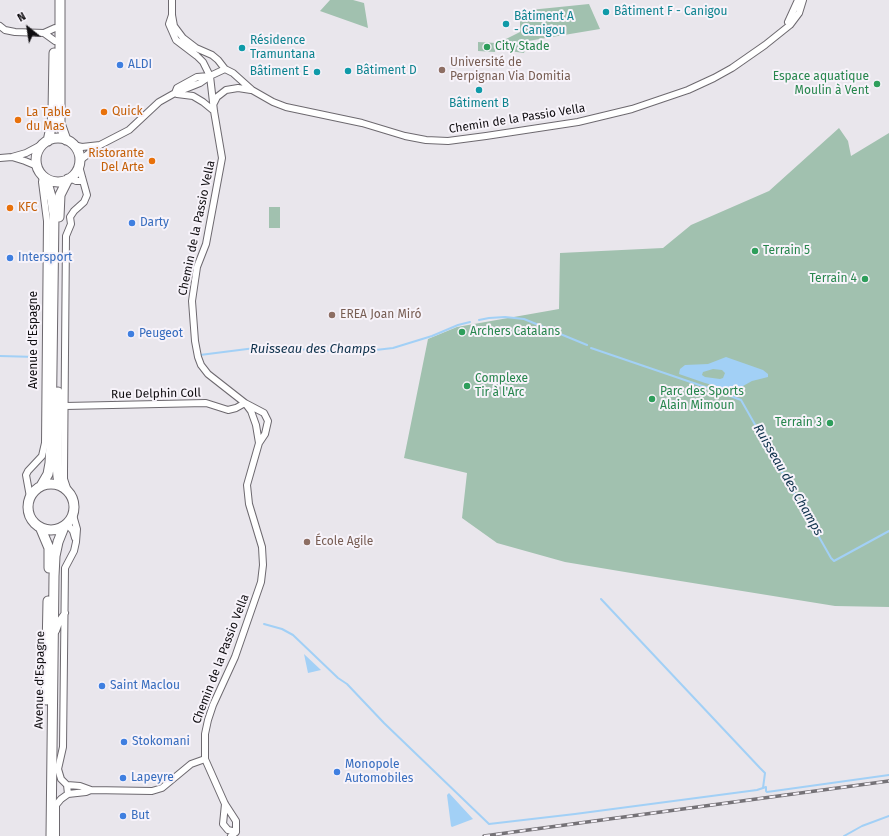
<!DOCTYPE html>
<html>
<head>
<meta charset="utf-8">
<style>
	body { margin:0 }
	#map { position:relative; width:889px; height:836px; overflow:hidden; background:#e9e6ec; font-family:"Fira Sans",sans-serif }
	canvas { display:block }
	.north { position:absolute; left:8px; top:8px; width:40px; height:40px; -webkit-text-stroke:3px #f7f3fa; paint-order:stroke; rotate:330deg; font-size:11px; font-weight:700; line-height:16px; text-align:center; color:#100e11 }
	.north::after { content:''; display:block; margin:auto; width:14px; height:18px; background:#100e11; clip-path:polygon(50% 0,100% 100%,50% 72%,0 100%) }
</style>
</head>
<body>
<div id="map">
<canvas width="889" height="836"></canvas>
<div class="north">N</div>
</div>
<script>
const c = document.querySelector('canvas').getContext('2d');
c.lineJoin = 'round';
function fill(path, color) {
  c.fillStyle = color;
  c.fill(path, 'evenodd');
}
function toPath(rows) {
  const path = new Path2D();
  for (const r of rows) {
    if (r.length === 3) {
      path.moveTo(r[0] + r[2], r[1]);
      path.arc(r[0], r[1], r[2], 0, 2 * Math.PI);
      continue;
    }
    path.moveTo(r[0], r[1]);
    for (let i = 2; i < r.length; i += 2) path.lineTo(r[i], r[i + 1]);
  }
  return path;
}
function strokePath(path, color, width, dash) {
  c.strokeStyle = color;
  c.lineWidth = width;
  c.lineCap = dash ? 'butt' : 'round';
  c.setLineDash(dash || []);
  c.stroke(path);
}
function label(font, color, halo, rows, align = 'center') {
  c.font = font + ' "Fira Sans",sans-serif';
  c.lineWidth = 4;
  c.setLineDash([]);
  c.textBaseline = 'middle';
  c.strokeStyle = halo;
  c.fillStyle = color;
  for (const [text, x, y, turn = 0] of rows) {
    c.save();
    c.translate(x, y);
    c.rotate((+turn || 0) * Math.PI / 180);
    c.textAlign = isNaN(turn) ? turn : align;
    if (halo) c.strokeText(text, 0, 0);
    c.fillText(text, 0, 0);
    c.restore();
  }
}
fill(toPath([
	[330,0,353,0,364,3,368,28,320,11],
	[589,4,600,29,528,41,524,53,502,50,504,40,520,32,520,11],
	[478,42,496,43,495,52,478,51],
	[839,128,848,141,851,156,889,133,889,607,835,606,637,574,565,562,497,543,462,518,467,473,404,458,428,339,457,327,559,309,560,253,663,248,691,225,769,191],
	[269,207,280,207,280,228,269,228]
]), '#a1c1af');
fill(toPath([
	[726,357,763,370,768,374,768,377,752,381,734,391,705,383,679,374,680,369,685,365,708,364],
	[713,369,722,370,725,373,723,378,720,379,705,377,702,375,703,372],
	[304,654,321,670,308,673],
	[449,793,473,819,452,827,451,826,447,795]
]), '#a2d0f6');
strokePath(toPath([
	[479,320,489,318,505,317,524,319,587,345],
	[591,348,717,391,741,400,831,558,834,561,889,531],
	[200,355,263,347,346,352,367,351,393,348,432,336,458,325,470,322],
	[0,356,37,357],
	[601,599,760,768,765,773,763,788],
	[264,624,282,629,293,635,338,678,347,684,384,723,489,824,575,814,757,790,763,788],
	[763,788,766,787,766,791,767,792,889,775],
	[844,836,862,826,889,816]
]), '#a2d0f6', 2);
const street = toPath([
	[172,0,172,15,174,26,183,38,196,48,212,55,218,60,225,69,233,73,252,90,273,102,286,107,362,123,405,136,426,140,448,141,486,136,578,122,632,109,688,90,714,78,732,68,765,45,790,25,799,13,803,0],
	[172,15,169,24,176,40,197,56,203,62,210,76,214,111,222,158,206,244,197,267,192,301,195,341,198,357,201,365,208,374,245,403,251,411,256,425,259,443,247,485,249,504,262,547,263,565,261,582,235,657,213,705,208,720,205,734,205,759,225,804,236,821,236,832,231,836],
	[788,22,798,0],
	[0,26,5,30,15,32,44,33],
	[55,41,44,33,55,28],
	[175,93,177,88,197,77,209,76],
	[177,94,193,96,203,102,214,111],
	[213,105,217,97,226,90,238,88,251,90],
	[73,145,82,147,100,145],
	[12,157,25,161,37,166],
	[0,158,12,157,26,153,43,144],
	[79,161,100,145,129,130,159,102,175,93,200,83,210,76,225,69],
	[70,178,76,181,82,181],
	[65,406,206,403,228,410,236,408,245,403,264,413,268,421,265,434,259,443],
	[68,491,64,479,64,471,66,236,71,224,70,217,74,211,84,202,87,195,79,166],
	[30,497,26,475,28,471,42,456,45,443,47,221,42,182,43,176],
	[67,524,73,531,75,538],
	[56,631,60,620,65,613],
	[67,785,80,786,91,790],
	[68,794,67,785,61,779,58,769,63,747,65,568,74,551,76,542,77,529,73,515],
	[68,794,86,792,91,790,152,791,162,788,191,764,205,759],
	[225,804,223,824,228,830,236,832],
	[56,836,56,805,61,799,68,794]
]);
const secondary = toPath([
	[60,0,60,123,66,140],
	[58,160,22],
	[48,141,52,123,53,112,54,53],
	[59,217,60,195,68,179],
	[58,392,57,464,58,477,61,486],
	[51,507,23],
	[41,486,48,474,50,463,51,443,54,214,52,200,46,179],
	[41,529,49,548,49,568],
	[46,700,48,601],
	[51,836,54,576,55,556,58,542,64,527]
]);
strokePath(street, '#6d696f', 8);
strokePath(secondary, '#6d696f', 11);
strokePath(street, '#fff', 6);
strokePath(secondary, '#fff', 9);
const rail = toPath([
	[484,836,889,781]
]);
strokePath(rail, '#757277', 3.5);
strokePath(rail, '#f7f3fa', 2, [6]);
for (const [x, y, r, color] of [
	[606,12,4,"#0f9aa8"],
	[506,24,4,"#0f9aa8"],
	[487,47,4,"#2e9e5b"],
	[242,48,4,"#0f9aa8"],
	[120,65,4,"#3f7fe0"],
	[442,70,4,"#8d6e63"],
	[348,71,4,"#0f9aa8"],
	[317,72,4,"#0f9aa8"],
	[877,84,4,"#2e9e5b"],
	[479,90,4,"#0f9aa8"],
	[104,112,4,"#e8710a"],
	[18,120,4,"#e8710a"],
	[152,161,4,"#e8710a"],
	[10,208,4,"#e8710a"],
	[132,223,4,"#3f7fe0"],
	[755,251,4,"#2e9e5b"],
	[10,258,4,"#3f7fe0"],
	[865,279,4,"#2e9e5b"],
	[332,315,4,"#8d6e63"],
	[462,332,4,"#2e9e5b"],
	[131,334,4,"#3f7fe0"],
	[467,386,4,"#2e9e5b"],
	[652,399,4,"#2e9e5b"],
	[830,423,4,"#2e9e5b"],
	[307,542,4,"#8d6e63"],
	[102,686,4,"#3f7fe0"],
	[124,742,4,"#3f7fe0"],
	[337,772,4,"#3f7fe0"],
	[123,778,4,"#3f7fe0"],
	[123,816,4,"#3f7fe0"]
]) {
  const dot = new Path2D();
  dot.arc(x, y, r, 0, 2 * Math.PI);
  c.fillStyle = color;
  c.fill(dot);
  strokePath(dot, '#f7f3fa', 1.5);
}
label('12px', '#0d838f', '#f7f3fa', [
	["Bâtiment F - Canigou",614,12],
	["Bâtiment A",514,17],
	["- Canigou",514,31],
	["Résidence",250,41],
	["Tramuntana",250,55],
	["Bâtiment D",356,71],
	["Bâtiment E",309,72,"right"],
	["Bâtiment B",479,104,"center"]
], 'left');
label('12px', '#27864d', '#f7f3fa', [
	["City Stade",495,47],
	["Espace aquatique",869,77,"right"],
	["Moulin à Vent",869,91,"right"],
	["Terrain 5",763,251],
	["Terrain 4",857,279,"right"],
	["Archers Catalans",470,332],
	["Complexe",475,379],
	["Tir à l'Arc",475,393],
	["Parc des Sports",660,392],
	["Alain Mimoun",660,406],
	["Terrain 3",822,423,"right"]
], 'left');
label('12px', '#785e54', '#f7f3fa', [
	["Université de",450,63],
	["Perpignan Via Domitia",450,77],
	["EREA Joan Miró",340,315],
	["École Agile",315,542]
], 'left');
label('12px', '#366cbe', '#f7f3fa', [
	["ALDI",128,65],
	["Darty",140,223],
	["Intersport",18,258],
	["Peugeot",139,334],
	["Saint Maclou",110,686],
	["Stokomani",132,742],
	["Monopole",345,765],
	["Automobiles",345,779],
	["Lapeyre",131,778],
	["But",131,816]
], 'left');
label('12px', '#c56008', '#f7f3fa', [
	["Quick",112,112],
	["La Table",26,113],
	["du Mas",26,127],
	["Ristorante",144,154,"right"],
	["Del Arte",144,168,"right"],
	["KFC",18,208]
], 'left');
label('12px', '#100e11', '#f7f3fa', [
	["Chemin de la Passio Vella",517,119,-9],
	["Chemin de la Passio Vella",197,228,-78],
	["Avenue d'Espagne",34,340,-90],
	["Rue Delphin Coll",156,394,-1],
	["Chemin de la Passio Vella",221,659,-69],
	["Avenue d'Espagne",40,680,-89]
]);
label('italic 13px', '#0f324c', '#f7f3fa', [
	["Ruisseau des Champs",313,349],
	["Ruisseau des Champs",788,480,60]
]);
</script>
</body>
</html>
